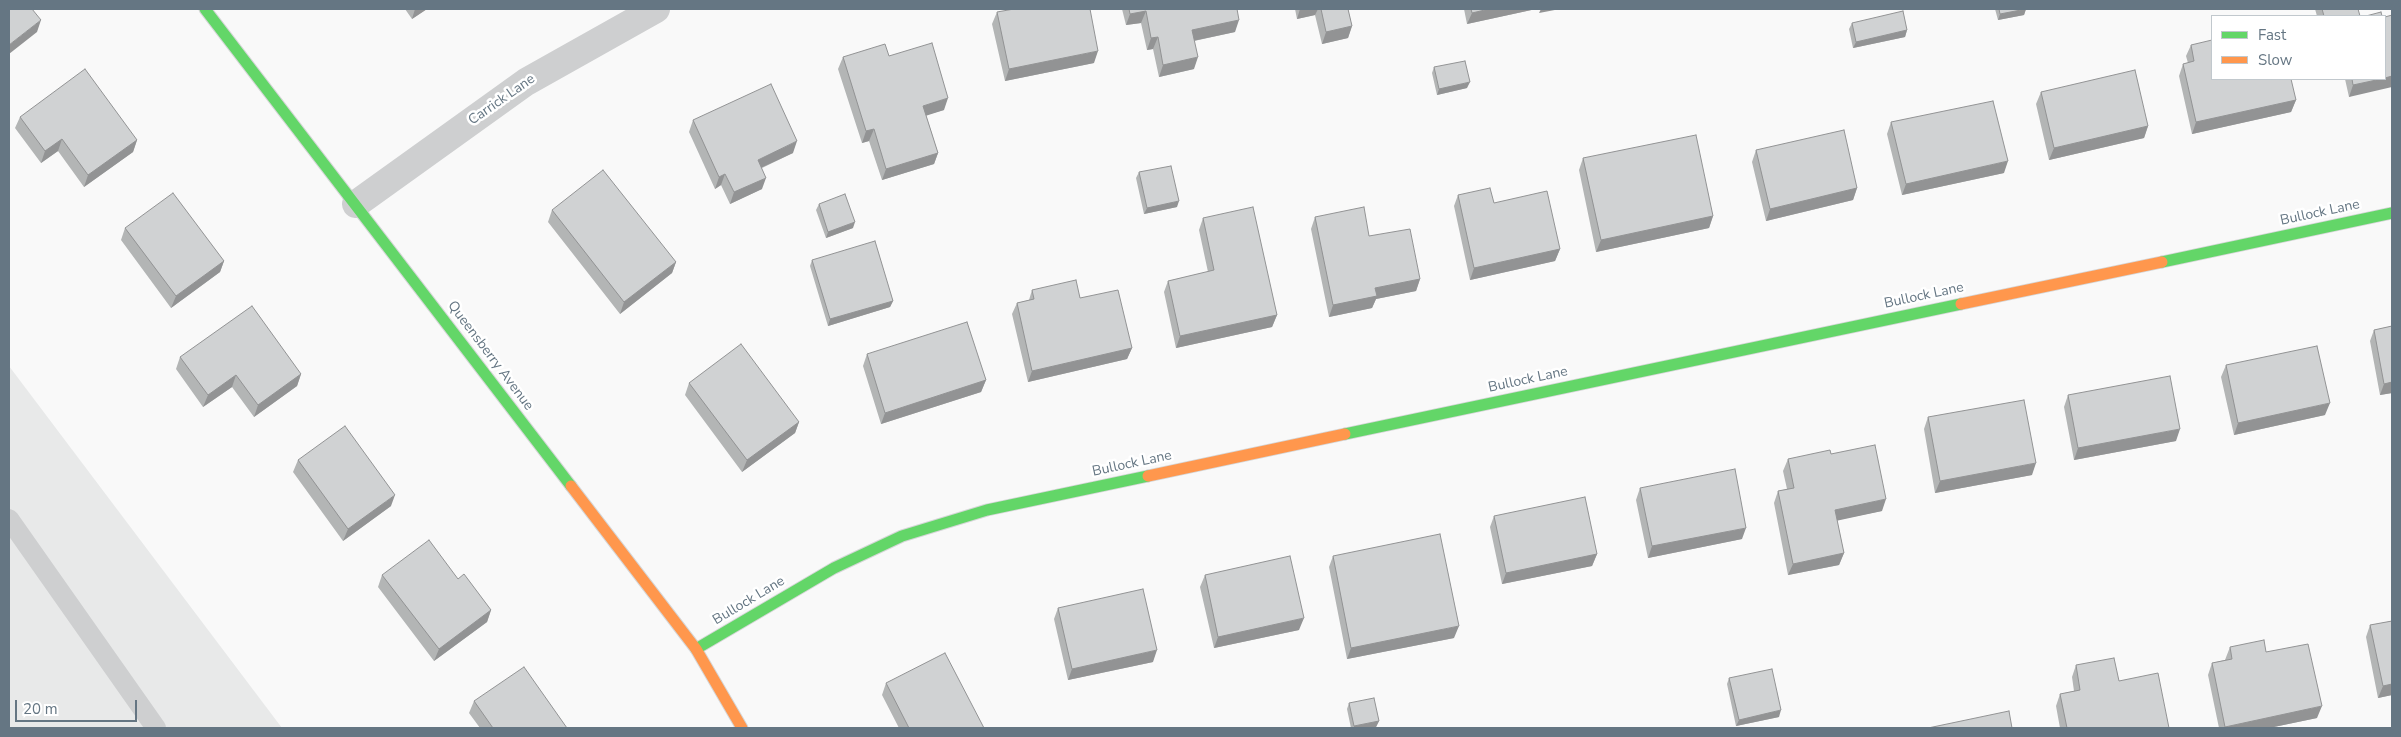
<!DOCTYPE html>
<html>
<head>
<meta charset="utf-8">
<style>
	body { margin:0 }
	#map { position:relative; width:2401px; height:737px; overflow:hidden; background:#f9f9f9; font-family:"Nunito Sans",sans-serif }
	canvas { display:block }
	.frame { position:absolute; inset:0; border:10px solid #657683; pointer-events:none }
	.legend { position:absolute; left:2211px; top:15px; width:175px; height:65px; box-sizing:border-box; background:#fff; border:1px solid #c1c8cd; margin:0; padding:6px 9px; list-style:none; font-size:15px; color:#657683 }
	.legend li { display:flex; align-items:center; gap:10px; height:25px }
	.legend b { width:25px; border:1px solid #c1c8cd }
	.scale { position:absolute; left:15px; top:700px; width:122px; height:22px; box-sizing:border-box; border:2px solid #657683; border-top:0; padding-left:6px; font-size:15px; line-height:18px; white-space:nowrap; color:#657683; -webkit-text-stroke:4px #fff; paint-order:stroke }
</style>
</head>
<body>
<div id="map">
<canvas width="2401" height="737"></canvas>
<div class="frame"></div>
<ul class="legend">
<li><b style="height:6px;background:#63d668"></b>Fast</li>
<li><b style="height:6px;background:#ff974d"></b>Slow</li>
</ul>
<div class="scale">20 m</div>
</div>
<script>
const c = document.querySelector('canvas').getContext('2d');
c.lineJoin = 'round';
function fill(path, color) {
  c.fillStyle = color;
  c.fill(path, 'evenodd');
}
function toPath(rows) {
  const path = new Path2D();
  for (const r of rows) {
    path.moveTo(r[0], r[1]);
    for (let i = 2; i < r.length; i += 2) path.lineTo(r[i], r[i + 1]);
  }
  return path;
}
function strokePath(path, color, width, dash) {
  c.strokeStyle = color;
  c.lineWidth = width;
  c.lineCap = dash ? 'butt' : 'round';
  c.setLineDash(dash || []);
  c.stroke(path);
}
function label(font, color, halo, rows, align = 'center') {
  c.font = font + ' "Nunito Sans",sans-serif';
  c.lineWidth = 5;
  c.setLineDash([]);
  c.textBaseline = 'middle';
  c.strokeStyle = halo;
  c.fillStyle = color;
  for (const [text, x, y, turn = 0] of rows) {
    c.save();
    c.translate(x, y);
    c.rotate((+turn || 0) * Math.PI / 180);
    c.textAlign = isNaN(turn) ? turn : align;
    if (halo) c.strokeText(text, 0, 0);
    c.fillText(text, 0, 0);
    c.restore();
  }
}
fill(toPath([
	[9,366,282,728,9,728]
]), '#e8e9e9');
const fast = toPath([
	[205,9,571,486],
	[2162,262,2392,213],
	[1345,434,1961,304],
	[696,649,834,568,902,536,987,510,1148,476]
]);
const slow = toPath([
	[1961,304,2162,262],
	[1148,476,1345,434],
	[571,486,696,649,742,728]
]);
strokePath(fast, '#d5d6d7', 13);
strokePath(slow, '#d5d6d7', 13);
strokePath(toPath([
	[9,519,156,728]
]), '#cecfd0', 20);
strokePath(toPath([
	[356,204,526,82,656,9]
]), '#cecfd0', 28);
strokePath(fast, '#63d668', 11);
strokePath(slow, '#ff974d', 11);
fill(toPath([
	[405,9,427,9,412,19],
	[1122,9,1237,9,1235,32,1194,41,1194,69,1159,77,1153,49,1147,50,1141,23,1126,25],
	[1295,9,1351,9,1348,9,1352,26,1348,38,1322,44,1315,15,1297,19],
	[1464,9,1536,9,1467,24],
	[1995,9,2026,9,2024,15,1998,20],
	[2315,9,2358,9,2360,16,2317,16],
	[997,12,1094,63,1005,81,992,24],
	[1852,23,1907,30,1905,37,1853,48,1849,29],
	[2191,45,2296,100,2291,112,2192,134,2179,76,2183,64,2188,63,2186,56],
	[889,56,944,110,926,115,938,153,934,164,882,180,869,141,862,143,838,69,843,57],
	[1434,67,1467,88,1437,95,1432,73],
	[2345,79,2385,79,2349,97],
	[2041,92,2148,126,2144,138,2049,160,2036,104],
	[20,117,137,140,133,152,84,187,58,151,41,163,15,128],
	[693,120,793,153,762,168,762,189,730,204,721,185,715,189,689,132],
	[1891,122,2004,173,1902,195,1887,134],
	[1756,150,1857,188,1853,200,1766,221,1752,162],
	[1583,158,1713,216,1709,228,1596,252,1579,170],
	[1139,172,1177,207,1144,214,1136,178],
	[1458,195,1494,203,1560,249,1555,261,1470,280,1454,206],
	[819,204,853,228,826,238,816,210],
	[552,210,676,262,672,273,620,314,548,222],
	[1315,217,1369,236,1420,279,1416,291,1376,299,1372,308,1329,317,1311,229],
	[1203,218,1277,315,1272,327,1176,348,1164,292,1168,281,1208,272,1199,230],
	[125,228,224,261,220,272,171,308,121,240],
	[812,260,893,301,890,307,828,326,810,266],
	[1032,290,1080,298,1132,348,1127,359,1028,382,1012,314,1017,303,1029,300],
	[2392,326,2392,393,2380,395,2370,341,2374,330],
	[867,354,986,380,981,392,881,424,863,366],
	[180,357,301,374,297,386,254,417,232,387,203,407,176,369],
	[2226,365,2325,415,2234,435,2221,377],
	[689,383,799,422,795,433,742,472,685,395],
	[2068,395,2176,441,2074,460,2064,407],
	[1928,417,2032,475,1935,493,1924,429],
	[1831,454,1882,511,1837,520,1844,553,1839,565,1788,575,1774,503,1778,491,1787,489,1783,471,1788,459],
	[298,460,391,506,343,541,293,472],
	[1640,488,1742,539,1648,558,1636,500],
	[1494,516,1597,554,1592,566,1502,584,1490,527],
	[1333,556,1454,638,1347,659,1329,567],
	[382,575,458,579,491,610,487,622,434,661,378,587],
	[1205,575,1299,630,1214,648,1200,587],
	[1058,608,1153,662,1068,680,1054,619],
	[2392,621,2392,695,2378,698,2366,637,2370,625],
	[2230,647,2266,652,2317,718,2269,728,2219,728,2208,675,2212,663,2225,660],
	[2076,665,2119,681,2169,728,2060,728,2056,706,2060,694,2074,691,2072,677],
	[1729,678,1779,717,1736,726,1727,684],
	[886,683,984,728,899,728,882,695],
	[474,701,567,728,480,728,469,713],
	[1349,703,1379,721,1376,727,1371,728,1351,728,1347,709]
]), '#b3b5b5');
fill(toPath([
	[415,9,427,9,412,19],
	[1300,9,1318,9,1315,15,1297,19],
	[1489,9,1536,9,1467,24,1472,13],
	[1541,9,1560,9,1539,13],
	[2026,9,2024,15,1998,20,2000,14],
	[1146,11,1141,23,1126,25,1130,14],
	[41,20,37,32,9,54,9,45],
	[1239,20,1235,32,1188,42,1192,30],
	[1352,26,1348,38,1322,44,1326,32],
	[1907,30,1905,37,1853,48,1856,42],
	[1158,37,1153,49,1147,50,1151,38],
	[1098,51,1094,63,1005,81,1009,69],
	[1198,57,1194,69,1159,77,1163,65],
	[2392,74,2392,87,2349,97,2353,85,2381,79,2385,79,2385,78],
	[1470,82,1467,88,1437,95,1439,89],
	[948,98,944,110,919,118,923,106],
	[2296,100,2291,112,2192,134,2196,122],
	[2148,126,2144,138,2049,160,2054,148],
	[874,129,869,141,862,143,866,131],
	[62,139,58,151,41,163,45,151],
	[137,140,133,152,84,187,88,175],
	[797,141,793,153,754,171,758,160],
	[938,153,934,164,882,180,886,169],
	[2008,161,2004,173,1902,195,1906,184],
	[725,174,721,185,715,189,719,177],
	[766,178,762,189,730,204,734,192],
	[1857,188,1853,200,1766,221,1770,209],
	[1179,201,1177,207,1144,214,1147,208],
	[1713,216,1709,228,1596,252,1601,240],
	[855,222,853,228,826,238,828,232],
	[1560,249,1555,261,1470,280,1474,268],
	[224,261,220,272,171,308,176,296],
	[676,262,672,273,620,314,624,302],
	[1420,279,1416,291,1376,299,1372,308,1329,317,1333,305,1375,288],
	[893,301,890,307,828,326,830,319],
	[1277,315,1272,327,1176,348,1180,336],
	[1132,348,1127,359,1028,382,1032,371],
	[301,374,297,386,254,417,258,405],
	[236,375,232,387,203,407,208,395],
	[986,380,981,392,881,424,885,413],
	[2392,382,2392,393,2380,395,2384,384],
	[2330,403,2325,415,2234,435,2238,423],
	[799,422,795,433,742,472,747,460],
	[2180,429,2176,441,2074,460,2078,448],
	[2036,463,2032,475,1935,493,1940,481],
	[395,495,391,506,343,541,348,529],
	[1886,499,1882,511,1831,522,1835,510],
	[1746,528,1742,539,1648,558,1652,546],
	[1844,553,1839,565,1788,575,1793,564],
	[1597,554,1592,566,1502,584,1506,573],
	[491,610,487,622,434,661,439,649],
	[1304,618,1299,630,1214,648,1218,637],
	[1459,626,1454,638,1347,659,1351,648],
	[1157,650,1153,662,1068,680,1072,669],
	[2392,684,2392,695,2378,698,2383,686],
	[2322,706,2317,718,2269,728,2225,728,2225,727],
	[1781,710,1779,717,1736,726,1739,720],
	[1379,721,1376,727,1371,728,1354,728,1354,726]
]), '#929394');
const building = toPath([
	[9,9,32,9,41,20,9,45,9,9],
	[1014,9,1090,9,1098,51,1009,69,997,12,1014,9],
	[1129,9,1237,9,1239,20,1192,30,1198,57,1163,65,1158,37,1151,38,1146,11,1130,14,1129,9],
	[1321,9,1348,9,1352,26,1326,32,1321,9],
	[1471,9,1489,9,1472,13,1471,9],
	[1999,9,2026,9,2000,14,1999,9],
	[2322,9,2358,9,2360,16,2324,16,2322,9],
	[1903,11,1907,30,1856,42,1852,23,1903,11],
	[2381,12,2382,16,2366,16,2381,12],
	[2392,15,2392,76,2385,78,2385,17,2392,15],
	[2212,40,2212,79,2291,79,2296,100,2196,122,2183,64,2194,61,2191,45,2212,40],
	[932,43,948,98,923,106,938,153,886,169,874,129,866,131,843,57,885,44,889,56,932,43],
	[1465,61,1470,82,1439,89,1434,67,1465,61],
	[85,69,137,140,88,175,62,139,45,151,20,117,85,69],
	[2135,70,2148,126,2054,148,2041,92,2135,70],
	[2352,79,2381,79,2353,85,2352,79],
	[771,84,797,141,758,160,766,178,734,192,725,174,719,177,693,120,771,84],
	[1993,101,2008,161,1906,184,1891,122,1993,101],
	[1844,130,1857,188,1770,209,1756,150,1844,130],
	[1696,135,1713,216,1601,240,1583,158,1696,135],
	[1171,166,1179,201,1147,208,1139,172,1171,166],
	[603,170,676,262,624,302,552,210,603,170],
	[1490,188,1494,203,1547,191,1560,249,1474,268,1458,195,1490,188],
	[173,193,224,261,176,296,125,228,173,193],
	[845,194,855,222,828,232,819,204,845,194],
	[1253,207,1277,315,1180,336,1168,281,1214,270,1203,218,1253,207],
	[1364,207,1369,236,1410,229,1420,279,1375,288,1377,296,1333,305,1315,217,1364,207],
	[875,241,893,301,830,319,812,260,875,241],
	[1076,280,1080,298,1118,290,1132,348,1032,371,1017,303,1034,299,1032,290,1076,280],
	[252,306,301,374,258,405,236,375,208,395,180,357,252,306],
	[967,322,986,380,885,413,867,354,967,322],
	[2392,326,2392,382,2384,384,2374,330,2392,326],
	[741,344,799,422,747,460,689,383,741,344],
	[2317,346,2330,403,2238,423,2226,365,2317,346],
	[2170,376,2180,429,2078,448,2068,395,2170,376],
	[2024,400,2036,463,1940,481,1928,417,2024,400],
	[345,426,395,495,348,529,298,460,345,426],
	[1875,445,1886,499,1835,510,1844,553,1793,564,1778,491,1794,488,1788,459,1830,450,1831,454,1875,445],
	[1735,469,1746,528,1652,546,1640,488,1735,469],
	[1585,497,1597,554,1506,573,1494,516,1585,497],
	[1440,534,1459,626,1351,648,1333,556,1440,534],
	[429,540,458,579,464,574,491,610,439,649,382,575,429,540],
	[1290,556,1304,618,1218,637,1205,575,1290,556],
	[1143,589,1157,650,1072,669,1058,608,1143,589],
	[2392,621,2392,684,2383,686,2370,625,2392,621],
	[2264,640,2266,652,2308,644,2322,706,2225,727,2212,663,2232,659,2230,647,2264,640],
	[945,653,984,728,909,728,886,683,945,653],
	[2114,658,2119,681,2158,673,2169,728,2067,728,2060,694,2080,690,2076,665,2114,658],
	[524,667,567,728,493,728,474,701,524,667],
	[1772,669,1781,710,1739,720,1729,678,1772,669],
	[1374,698,1379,721,1354,726,1349,703,1374,698],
	[2009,711,2012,728,1928,728,2009,711]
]);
fill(building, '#d0d2d3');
strokePath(building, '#929394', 1);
label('14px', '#657683', '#fff', [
	["Carrick Lane",502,100,-35],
	["Bullock Lane",2320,213,-12],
	["Bullock Lane",1924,296,-12],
	["Queensberry Avenue",490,356,53],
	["Bullock Lane",1528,380,-12],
	["Bullock Lane",1132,464,-12],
	["Bullock Lane",749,601,-31]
]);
</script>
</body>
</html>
